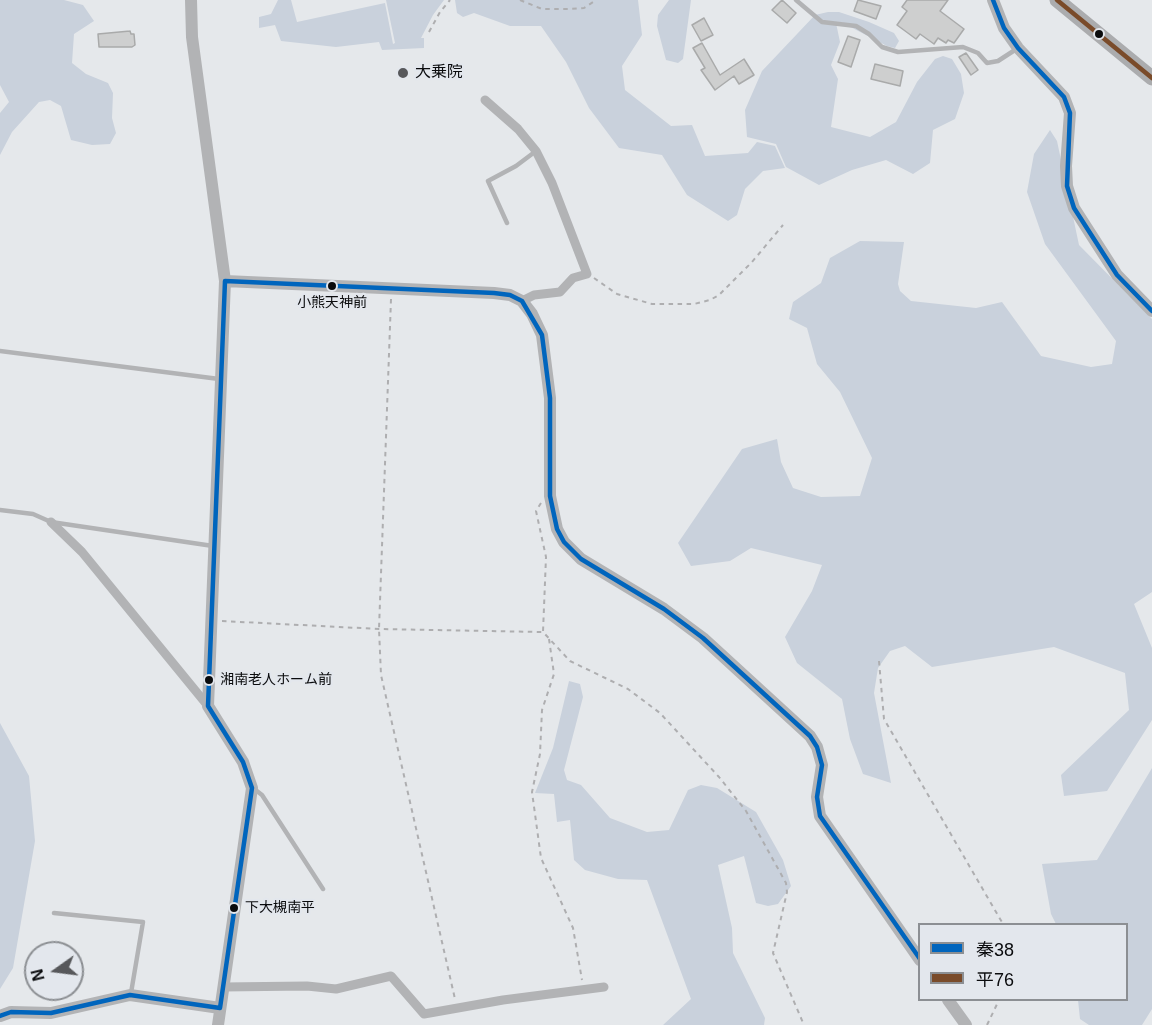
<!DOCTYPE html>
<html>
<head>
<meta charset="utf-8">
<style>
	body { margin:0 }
	#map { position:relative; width:1152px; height:1025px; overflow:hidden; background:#e5e8eb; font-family:Helvetica,"Noto Sans JP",sans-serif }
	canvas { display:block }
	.legend { position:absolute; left:918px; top:923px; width:210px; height:78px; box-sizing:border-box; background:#e3e7ed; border:2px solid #8c8f93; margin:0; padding:8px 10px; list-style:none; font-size:18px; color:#0a0b0d }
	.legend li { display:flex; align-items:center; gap:12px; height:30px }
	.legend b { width:30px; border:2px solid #8c8f93 }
	.north { position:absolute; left:24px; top:941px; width:60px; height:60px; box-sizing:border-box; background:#e3e7ed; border:2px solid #8c8f93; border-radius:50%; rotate:256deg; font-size:16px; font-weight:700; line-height:24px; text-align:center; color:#0a0b0d }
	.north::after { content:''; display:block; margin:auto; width:21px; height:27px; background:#57585b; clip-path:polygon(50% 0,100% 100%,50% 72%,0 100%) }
</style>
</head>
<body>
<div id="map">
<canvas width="1152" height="1025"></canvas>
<ul class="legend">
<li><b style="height:8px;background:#0065bd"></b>秦38</li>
<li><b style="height:8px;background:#7a4b2a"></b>平76</li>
</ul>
<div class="north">N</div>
</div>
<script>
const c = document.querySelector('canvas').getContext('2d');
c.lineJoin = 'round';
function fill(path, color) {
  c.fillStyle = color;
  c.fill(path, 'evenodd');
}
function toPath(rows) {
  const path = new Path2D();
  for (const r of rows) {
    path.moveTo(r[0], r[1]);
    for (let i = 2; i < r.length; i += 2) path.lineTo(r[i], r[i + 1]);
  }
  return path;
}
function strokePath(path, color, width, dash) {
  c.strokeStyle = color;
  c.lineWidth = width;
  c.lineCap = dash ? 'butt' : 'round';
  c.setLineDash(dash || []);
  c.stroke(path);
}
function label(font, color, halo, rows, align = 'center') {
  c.font = font + ' Helvetica,"Noto Sans JP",sans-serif';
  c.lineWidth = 4.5;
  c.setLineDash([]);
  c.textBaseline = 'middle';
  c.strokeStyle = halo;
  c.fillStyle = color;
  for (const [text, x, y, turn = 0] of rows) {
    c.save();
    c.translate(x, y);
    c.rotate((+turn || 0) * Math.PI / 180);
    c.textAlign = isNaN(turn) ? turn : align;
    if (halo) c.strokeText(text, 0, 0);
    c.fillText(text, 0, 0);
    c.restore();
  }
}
fill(toPath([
	[0,0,64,0,83,5,94,21,74,34,72,63,86,74,108,83,113,93,112,118,116,133,110,144,92,145,71,140,61,106,50,100,39,102,12,132,0,155,0,113,9,102,0,85],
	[278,0,291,0,297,22,385,3,393,44,395,43,386,0,444,0,433,15,421,38,424,38,424,48,382,50,379,42,336,47,281,41,275,25,259,28,259,17,271,14],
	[455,0,638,0,642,35,622,66,625,90,671,126,692,125,705,156,748,153,757,142,775,146,785,168,763,171,745,189,737,215,728,221,687,195,662,155,619,148,589,108,566,62,541,26,510,26,474,13,463,17,457,13],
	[669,0,691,0,683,59,678,63,666,60,657,26,658,15],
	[828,12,839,12,869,22,894,33,899,41,895,48,887,46,841,22,836,23,840,42,831,65,838,79,831,127,870,137,896,122,917,82,935,59,943,56,952,59,961,74,964,93,955,119,933,130,930,163,913,174,886,160,852,170,819,185,786,167,776,144,747,137,745,110,762,71,815,15],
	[1050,130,1057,141,1079,245,1152,319,1152,592,1134,604,1152,648,1152,720,1107,791,1064,796,1061,775,1129,710,1125,673,1054,647,932,667,905,646,890,651,878,668,874,693,891,783,863,774,850,739,842,699,797,663,785,637,812,591,822,565,751,548,730,561,691,566,678,543,742,449,777,439,781,462,793,488,821,497,860,496,872,458,840,392,817,364,807,328,789,319,793,302,821,283,830,258,860,241,904,242,898,284,900,291,911,301,976,308,1002,302,1041,356,1091,367,1112,364,1116,341,1045,244,1027,192,1034,154],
	[569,681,580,684,583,697,564,770,567,780,581,785,610,818,647,832,669,830,688,790,701,785,717,788,756,812,783,860,791,886,778,904,768,906,756,903,744,856,718,865,732,928,733,953,765,1018,764,1025,663,1025,691,999,647,880,618,879,585,870,574,860,570,820,557,822,554,794,535,793,553,748],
	[0,723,29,776,35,841,13,968,0,989],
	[1152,768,1152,1009,1142,1025,1089,1025,1080,1019,1078,1000,1126,1000,1126,924,1056,924,1051,914,1042,864,1097,860]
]), '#c9d1dc');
const building = toPath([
	[782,0,796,13,787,23,772,10,782,0],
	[858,0,881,6,876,19,854,11,858,0],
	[907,0,948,0,940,11,964,29,954,43,948,40,946,43,938,38,934,44,920,34,916,39,897,25,907,11,902,7,907,0],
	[704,18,713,35,701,41,692,25,704,18],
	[130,31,131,34,134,34,135,45,132,47,99,47,98,34,130,31],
	[848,36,860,40,851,67,838,62,848,36],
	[702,43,720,75,744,59,754,75,739,84,734,76,715,90,701,70,705,68,693,48,702,43],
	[966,53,978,70,971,75,959,57,966,53],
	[875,64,903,71,900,86,871,79,875,64]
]);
fill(building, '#cecfcf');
strokePath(building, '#a9aaaa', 1.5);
strokePath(toPath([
	[520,0,542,9,569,9,584,8,596,0],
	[429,32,440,12,450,0],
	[594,278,617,294,652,304,694,304,710,300,719,295,752,262,783,225],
	[391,299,379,629,381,675,455,999],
	[541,503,536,511,546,557,543,632,570,661,628,689,660,713,719,777,746,811,786,883,787,892,773,953,804,1025],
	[222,621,379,629,543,632],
	[549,639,554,674,542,710,540,754,532,792,541,858,573,928,582,980],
	[879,661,884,719,1003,924],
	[987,1025,999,1000]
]), '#aeaeb0', 2, [4.5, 4.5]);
strokePath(toPath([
	[796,0,822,22,856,26,869,34,882,47,898,52,963,47,978,53,987,63,998,61,1018,48],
	[507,223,488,181,516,166,536,151],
	[0,351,219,379],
	[0,510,33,514,51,522,213,546],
	[253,788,262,795,323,889],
	[54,913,143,922,131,993]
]), '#b2b3b5', 4.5);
strokePath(toPath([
	[485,100,518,129,536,151,552,183,587,274,573,278,560,292,534,295,522,301],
	[51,522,82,552,208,706],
	[223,987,307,986,336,989,391,976,424,1014,503,1000,604,987]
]), '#b2b3b5', 9);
strokePath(toPath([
	[191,0,192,37,225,281,208,706,243,762,252,788,218,1025],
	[993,0,1004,28,1018,48,1064,97,1070,113,1066,166,1067,186,1074,208,1117,275,1152,311],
	[225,281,494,293,510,295,522,301,532,314,542,335,550,398,550,496,557,529,564,542,581,559,664,609,703,638,810,736,817,747,822,765,817,797,820,816,920,960],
	[948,1000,966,1025],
	[0,1016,11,1012,51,1013,130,995,220,1008]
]), '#b2b3b5', 12);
strokePath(toPath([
	[1057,0,1152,78]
]), '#abacae', 15);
strokePath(toPath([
	[993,0,1004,28,1018,48,1064,97,1070,113,1067,186,1074,208,1117,275,1152,311],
	[0,1016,11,1012,51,1013,130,995,220,1008,252,788,243,762,208,706,225,281,494,293,510,295,522,301,542,335,550,398,550,496,557,529,564,542,581,559,664,609,703,638,810,736,817,747,822,765,817,797,820,816,920,959]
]), '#0065bd', 4.5);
strokePath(toPath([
	[1057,0,1152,78]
]), '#7a4b2a', 4.5);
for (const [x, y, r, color] of [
	[1099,34,5,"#0a0b0d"],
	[403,73,6,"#57585b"],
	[332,286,5,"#0a0b0d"],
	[209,680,5,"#0a0b0d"],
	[234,908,5,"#0a0b0d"]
]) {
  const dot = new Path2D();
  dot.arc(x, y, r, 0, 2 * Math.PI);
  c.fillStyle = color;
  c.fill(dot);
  strokePath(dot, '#e3e7ed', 2);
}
label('14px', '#0a0b0d', '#e3e7ed', [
	["小熊天神前",332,303,"center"],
	["湘南老人ホーム前",220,680],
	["下大槻南平",245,908]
], 'left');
label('16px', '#0a0b0d', '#e3e7ed', [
	["大乗院",415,73]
], 'left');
</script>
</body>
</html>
